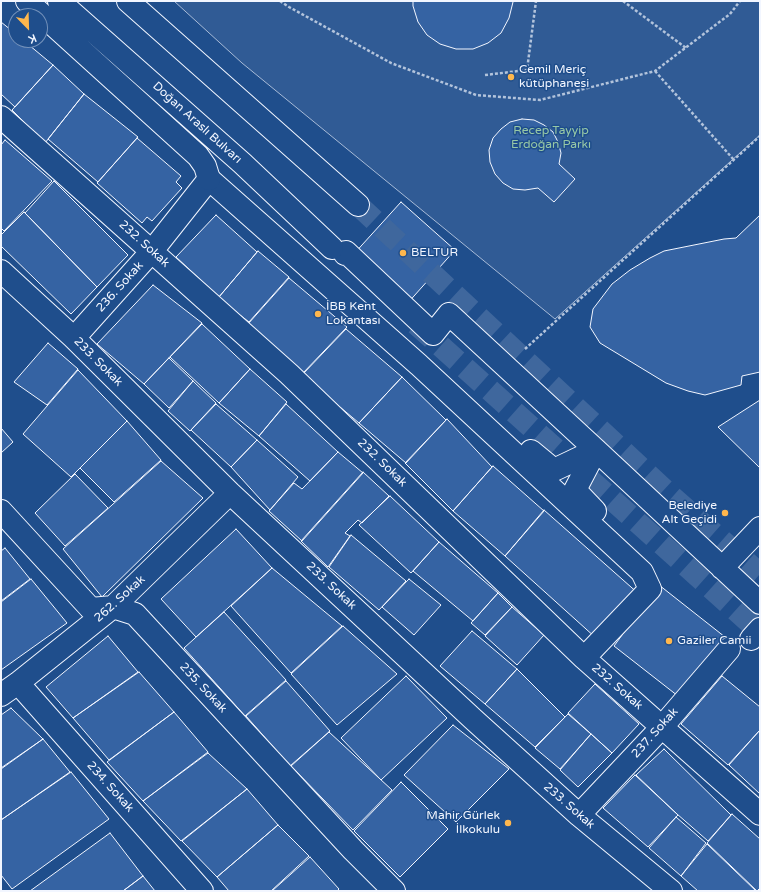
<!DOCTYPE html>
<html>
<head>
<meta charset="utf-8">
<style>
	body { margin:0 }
	#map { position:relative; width:761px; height:892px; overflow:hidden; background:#1f4e8c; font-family:"Varela Round",sans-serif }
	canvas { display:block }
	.frame { position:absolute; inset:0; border:2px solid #f2f6ff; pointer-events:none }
	.north { position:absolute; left:8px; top:8px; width:40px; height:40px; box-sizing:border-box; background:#1f4e8c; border:1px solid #7391ba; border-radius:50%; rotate:157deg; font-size:11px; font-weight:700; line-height:16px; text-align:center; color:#f2f6ff }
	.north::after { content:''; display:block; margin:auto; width:14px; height:18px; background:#ffb74d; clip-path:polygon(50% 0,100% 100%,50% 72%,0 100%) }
</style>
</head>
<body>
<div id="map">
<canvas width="761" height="892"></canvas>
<div class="frame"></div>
<div class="north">K</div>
</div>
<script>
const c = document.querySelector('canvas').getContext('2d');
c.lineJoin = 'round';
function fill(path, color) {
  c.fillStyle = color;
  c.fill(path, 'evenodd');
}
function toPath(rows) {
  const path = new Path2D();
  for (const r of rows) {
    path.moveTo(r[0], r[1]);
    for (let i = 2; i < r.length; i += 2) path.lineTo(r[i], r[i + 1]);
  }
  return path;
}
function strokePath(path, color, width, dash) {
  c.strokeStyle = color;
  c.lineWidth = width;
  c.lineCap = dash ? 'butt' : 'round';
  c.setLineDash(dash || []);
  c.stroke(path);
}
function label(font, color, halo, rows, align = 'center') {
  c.font = font + ' "Varela Round",sans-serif';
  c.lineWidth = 3;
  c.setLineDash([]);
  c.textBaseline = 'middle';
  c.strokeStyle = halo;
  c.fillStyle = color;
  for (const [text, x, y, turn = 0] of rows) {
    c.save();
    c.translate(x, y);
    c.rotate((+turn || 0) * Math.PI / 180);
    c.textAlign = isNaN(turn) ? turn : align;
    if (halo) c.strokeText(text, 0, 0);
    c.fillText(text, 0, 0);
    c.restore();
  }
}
const built = toPath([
	[174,1,760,1,760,135,555,319,242,63,174,1]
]);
fill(built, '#305b95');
strokePath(built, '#a8bbd7', 1);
const building = toPath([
	[413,1,513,1,513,2,509,18,501,33,488,43,473,49,456,49,440,44,427,35,418,22,413,6,413,1],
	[1,22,16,34,16,40,23,40,53,65,15,107,1,94,1,22],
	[53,65,84,94,45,143,12,110,53,65],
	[84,94,138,137,98,182,48,139,84,94],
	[522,119,534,120,544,125,553,132,558,142,561,153,559,164,575,179,554,202,538,188,525,190,513,189,503,183,495,174,490,162,489,150,493,138,501,129,510,122,522,119],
	[137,138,181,176,176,182,182,188,152,221,147,217,142,223,97,183,137,138],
	[5,140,52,181,4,231,1,228,1,145,5,140],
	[54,181,128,255,97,287,25,213,54,181],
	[401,202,455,250,406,305,352,256,401,202],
	[24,212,97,287,71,314,1,246,1,235,24,212],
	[216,215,257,252,219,297,176,257,216,215],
	[760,215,760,372,742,376,741,385,705,395,688,391,666,383,600,343,590,327,593,309,612,284,630,270,650,258,664,251,724,239,736,238,760,215],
	[258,251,289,277,249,322,218,298,258,251],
	[289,278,347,327,303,373,248,324,289,278],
	[153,285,202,323,144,384,97,344,153,285],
	[202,324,250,369,219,403,170,357,202,324],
	[346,329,402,377,359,423,302,375,346,329],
	[48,343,78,369,47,405,14,382,48,343],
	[169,358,193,381,169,408,144,384,169,358],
	[250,369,287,402,259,436,219,403,250,369],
	[78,370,127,421,71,477,23,434,78,370],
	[402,377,446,420,406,463,359,423,402,377],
	[193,381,216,403,190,431,168,411,193,381],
	[760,400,760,468,718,427,760,400],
	[216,404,257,440,231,467,191,430,216,404],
	[286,404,338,452,310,481,259,436,286,404],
	[447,419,492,467,453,511,405,463,447,419],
	[127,421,161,460,114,502,80,468,127,421],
	[1,428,13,442,1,453,1,428],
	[257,440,298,477,270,510,231,467,257,440],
	[338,452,363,473,302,541,269,511,294,483,302,489,338,452],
	[161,461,203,498,102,597,63,549,161,461],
	[493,466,544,511,505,556,453,511,493,466],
	[363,472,389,496,362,523,358,520,345,533,350,536,328,567,301,541,363,472],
	[75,474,108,508,65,546,35,513,75,474],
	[390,496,439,542,411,573,359,525,390,496],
	[544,510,640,595,596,638,505,556,544,510],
	[236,529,272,568,196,637,161,599,236,529],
	[351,535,406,581,379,610,329,567,351,535],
	[439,542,498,593,473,621,413,571,439,542],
	[5,548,30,579,1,601,1,551,5,548],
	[272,568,342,626,291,673,231,606,272,568],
	[31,579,67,623,1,670,1,602,31,579],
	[409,579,441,605,414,635,382,607,409,579],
	[659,585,725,637,678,696,614,646,659,585],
	[498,593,512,607,485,635,471,623,498,593],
	[512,607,544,635,517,665,485,636,512,607],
	[224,612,286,680,245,716,184,648,224,612],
	[343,626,397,674,337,725,291,674,343,626],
	[472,631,517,669,485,704,440,666,472,631],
	[108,636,138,672,73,718,46,687,108,636],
	[517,669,565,717,535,747,485,704,517,669],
	[139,672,174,712,109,760,73,718,139,672],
	[406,676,447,718,381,780,341,738,406,676],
	[722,676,760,707,760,730,728,765,681,724,722,676],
	[286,681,330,731,290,766,246,716,286,681],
	[595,684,639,724,612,753,568,713,595,684],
	[11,708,43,739,1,768,1,715,11,708],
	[174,712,208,752,143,801,107,762,174,712],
	[568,714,591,734,560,769,535,748,568,714],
	[453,725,509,769,456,822,404,775,453,725],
	[760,730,760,794,729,765,760,730],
	[329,732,392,790,353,830,291,766,329,732],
	[591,734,612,753,578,787,560,770,591,734],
	[43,739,70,772,1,820,1,769,43,739],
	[664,749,731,815,708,841,677,814,636,775,664,749],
	[208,753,247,789,181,841,143,801,208,753],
	[71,772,109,819,12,889,1,875,1,820,71,772],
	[635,775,678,815,648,847,603,808,635,775],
	[401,782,448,829,400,877,354,831,401,782],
	[247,789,278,825,217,877,182,841,247,789],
	[732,814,760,839,760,888,757,891,707,843,732,814],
	[676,817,706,843,681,876,649,848,676,817],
	[278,825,309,856,271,891,229,891,217,877,278,825],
	[110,833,143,876,123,891,30,891,110,833],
	[707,844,756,891,698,891,681,876,707,844],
	[310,857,339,889,337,891,272,891,310,857],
	[143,876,155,891,123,891,143,876]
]);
fill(building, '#3563a3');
strokePath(building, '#f2f6ff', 1);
strokePath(toPath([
	[358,205,670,495,760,574],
	[416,324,760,632]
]), '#3f679d', 22, [22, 11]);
const street = toPath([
	[1,117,289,374,584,658,760,814],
	[345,254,346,252,433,334,449,314,596,450,760,603],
	[1,271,74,338,230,493,473,719,579,815,671,891],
	[74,338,152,251,209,179,419,365,642,572,650,589,584,658],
	[531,451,554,470,596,450],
	[1,511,91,609,113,607,135,614,353,850,394,891],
	[595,511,575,490,596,450],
	[722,568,760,528],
	[751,639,760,629],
	[18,683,202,891],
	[1,695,18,683,113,607,230,493],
	[579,815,662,727,729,649]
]);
const primary = toPath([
	[27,1,198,156,205,166,209,179],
	[59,1,242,163,332,248],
	[128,1,358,205]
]);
strokePath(street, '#f2f6ff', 24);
strokePath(primary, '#f2f6ff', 24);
strokePath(toPath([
	[280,1,289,7,391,63,476,95,540,100,655,71,730,14,740,1],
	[623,1,686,48],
	[655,71,734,160],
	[485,75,527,70,536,1],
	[525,349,760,136]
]), '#b3c4dc', 2.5, [3, 2]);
strokePath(street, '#1f4e8c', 22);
strokePath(primary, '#1f4e8c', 22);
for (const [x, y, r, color] of [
	[511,77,4,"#ffb74d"],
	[403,253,4,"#ffb74d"],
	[318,314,4,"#ffb74d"],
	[725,513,4,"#ffb74d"],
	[669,641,4,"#ffb74d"],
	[508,823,4,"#ffb74d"]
]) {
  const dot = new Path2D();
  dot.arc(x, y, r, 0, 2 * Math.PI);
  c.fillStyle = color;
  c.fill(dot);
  strokePath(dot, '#1f4e8c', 1.5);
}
label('12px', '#f2f6ff', '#1f4e8c', [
	["Cemil Meriç",519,70],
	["kütüphanesi",519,84],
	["BELTUR",411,253],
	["İBB Kent",326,307],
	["Lokantası",326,321],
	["Belediye",717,506,"right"],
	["Alt Geçidi",717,520,"right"],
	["Gaziler Camii",677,641],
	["Mahir Gürlek",500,816,"right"],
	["İlkokulu",500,830,"right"]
], 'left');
label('12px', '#f2f6ff', '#1f4e8c', [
	["Doğan Araslı Bulvarı",197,123,42],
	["232. Sokak",144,244,42],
	["236. Sokak",120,287,-48],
	["233. Sokak",98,362,45],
	["232. Sokak",382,463,44],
	["233. Sokak",331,586,43],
	["262. Sokak",120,599,-42],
	["232. Sokak",617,687,41],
	["235. Sokak",203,688,47],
	["237. Sokak",655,733,-48],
	["234. Sokak",110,787,48],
	["233. Sokak",569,806,41]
]);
label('12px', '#97c8a6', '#1f4e8c', [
	["Recep Tayyip",551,131],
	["Erdoğan Parkı",551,145]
]);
</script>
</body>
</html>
